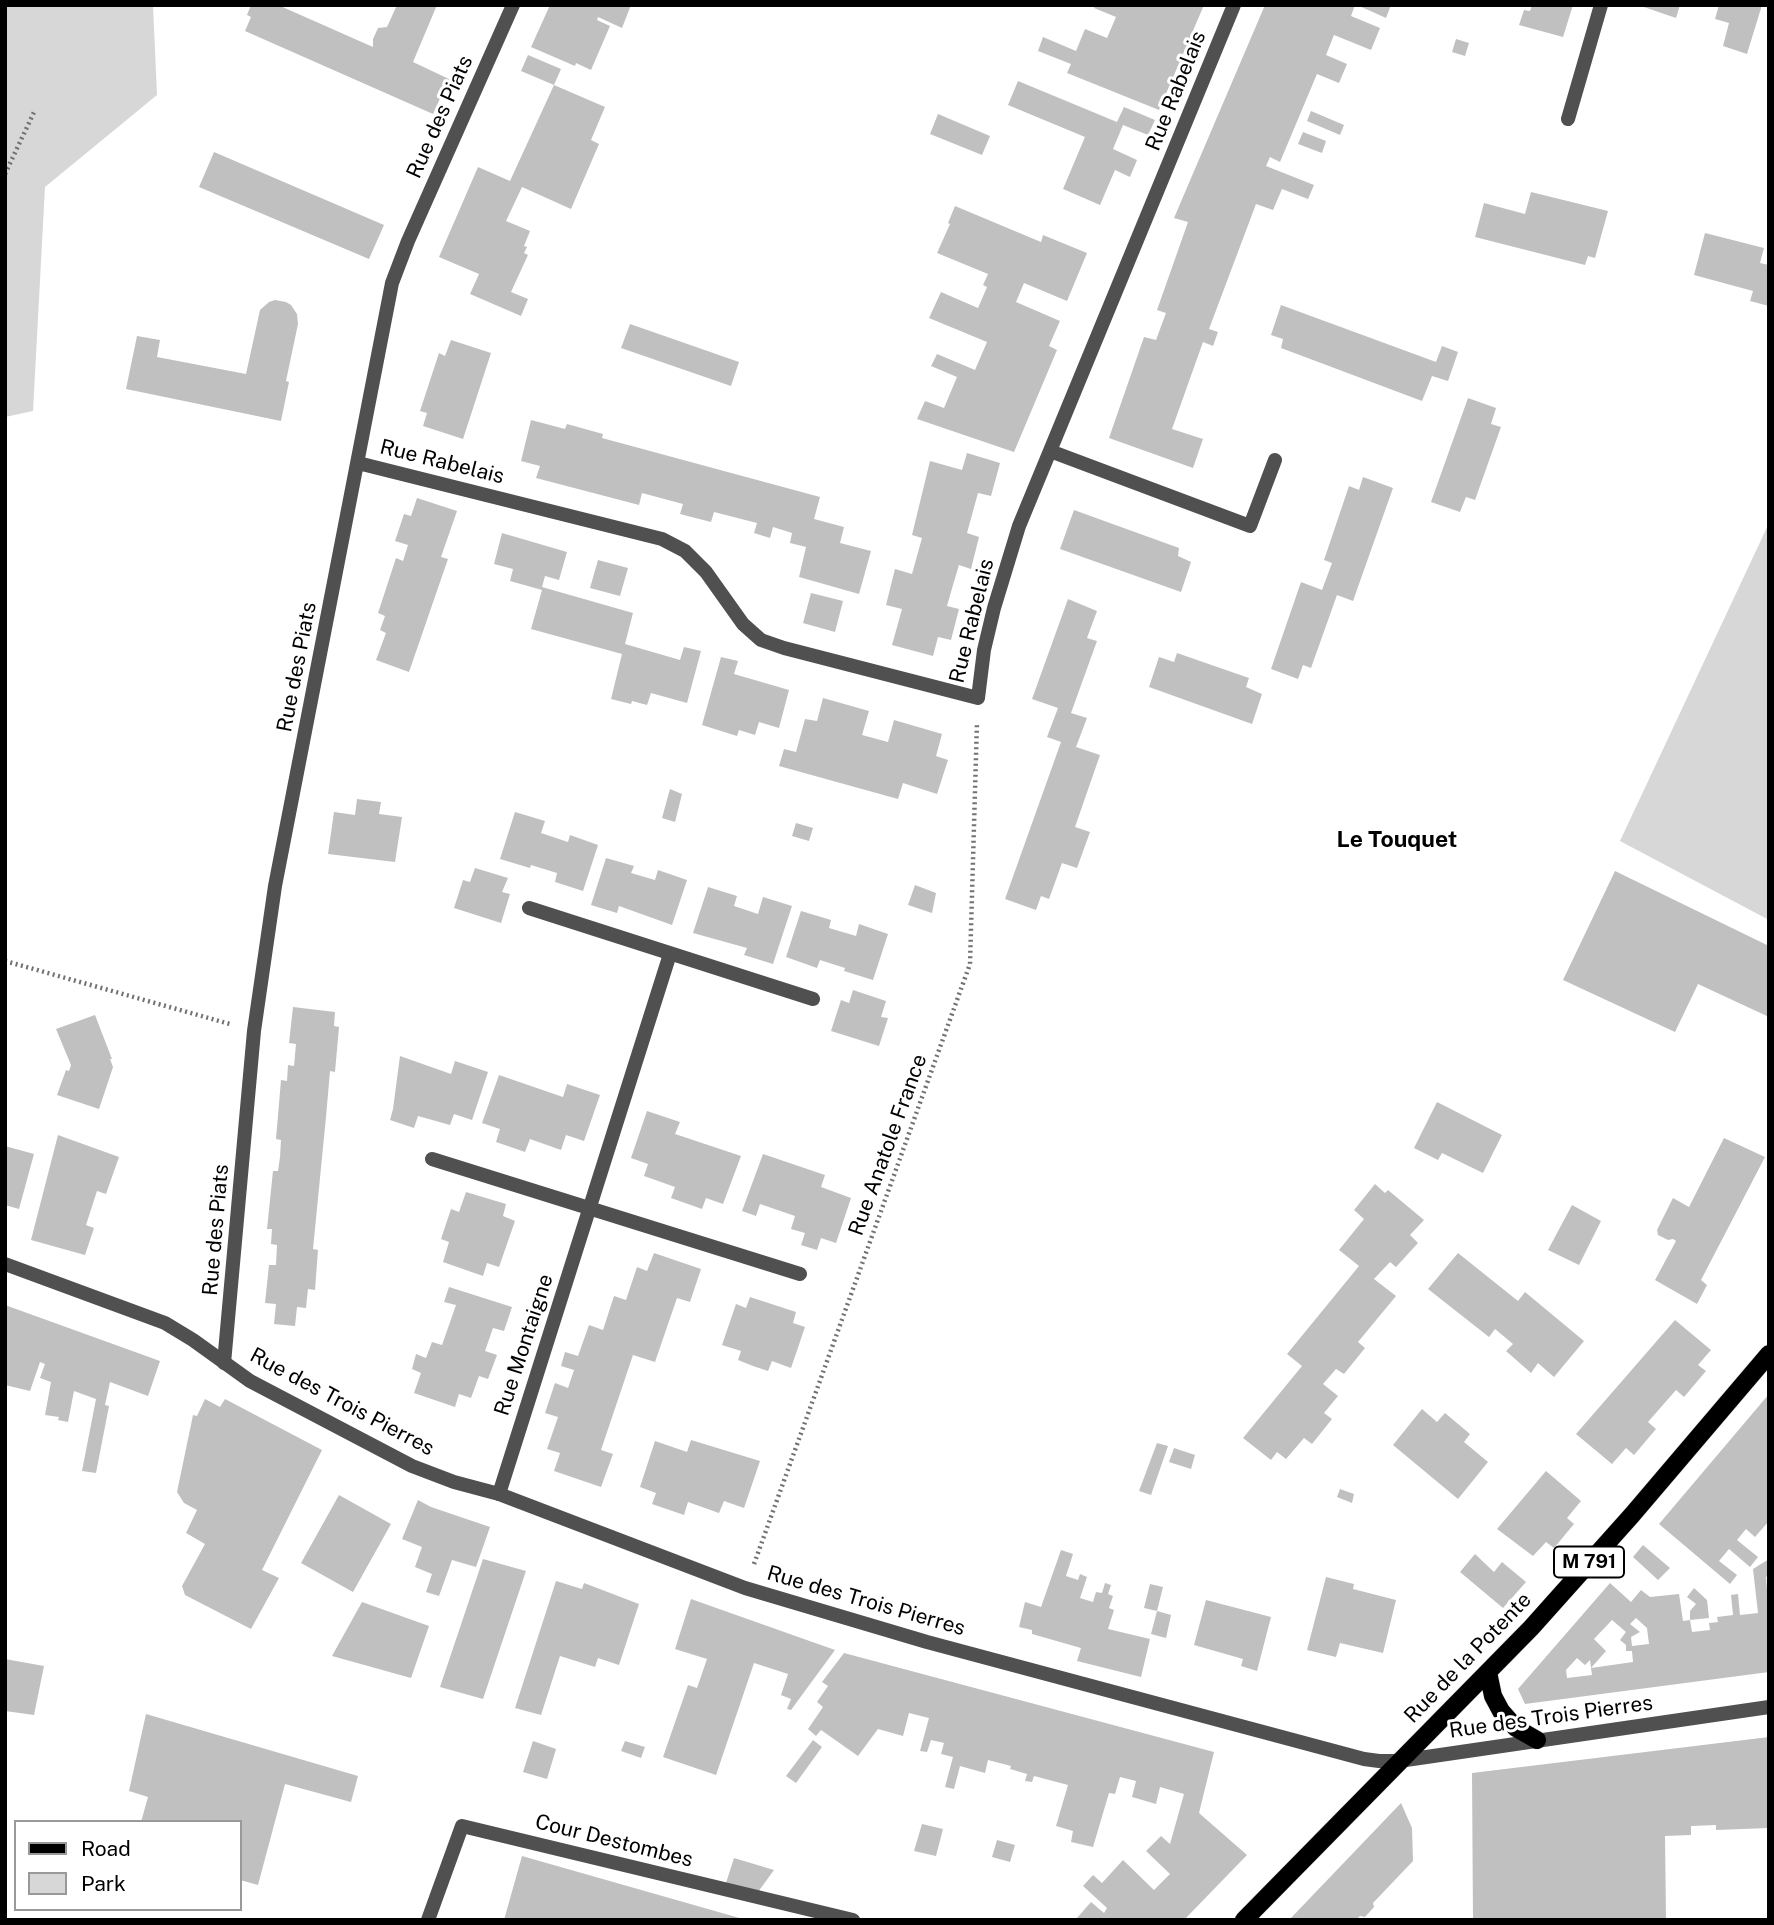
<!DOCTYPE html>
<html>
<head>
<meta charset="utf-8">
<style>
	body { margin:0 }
	#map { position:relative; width:1774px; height:1925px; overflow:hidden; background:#fff; font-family:"Public Sans",sans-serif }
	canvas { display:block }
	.frame { position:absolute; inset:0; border:7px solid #000; pointer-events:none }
	.legend { position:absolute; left:14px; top:1820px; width:228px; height:91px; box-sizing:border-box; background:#fff; border:2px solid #999; margin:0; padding:9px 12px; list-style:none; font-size:21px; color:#000 }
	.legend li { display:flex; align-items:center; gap:14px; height:35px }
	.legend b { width:35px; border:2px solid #999 }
</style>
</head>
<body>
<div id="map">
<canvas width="1774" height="1925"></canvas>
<div class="frame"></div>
<ul class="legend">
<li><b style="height:9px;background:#000"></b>Road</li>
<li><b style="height:19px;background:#d7d7d7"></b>Park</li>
</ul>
</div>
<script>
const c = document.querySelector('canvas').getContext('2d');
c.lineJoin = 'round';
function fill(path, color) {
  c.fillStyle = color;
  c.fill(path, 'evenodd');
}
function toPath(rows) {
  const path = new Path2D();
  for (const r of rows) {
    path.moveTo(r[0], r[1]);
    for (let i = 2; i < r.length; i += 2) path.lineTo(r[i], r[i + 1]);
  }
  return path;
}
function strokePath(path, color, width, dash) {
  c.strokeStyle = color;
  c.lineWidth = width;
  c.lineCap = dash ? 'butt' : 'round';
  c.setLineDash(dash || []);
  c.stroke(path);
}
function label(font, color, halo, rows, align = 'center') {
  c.font = font + ' "Public Sans",sans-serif';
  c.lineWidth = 6;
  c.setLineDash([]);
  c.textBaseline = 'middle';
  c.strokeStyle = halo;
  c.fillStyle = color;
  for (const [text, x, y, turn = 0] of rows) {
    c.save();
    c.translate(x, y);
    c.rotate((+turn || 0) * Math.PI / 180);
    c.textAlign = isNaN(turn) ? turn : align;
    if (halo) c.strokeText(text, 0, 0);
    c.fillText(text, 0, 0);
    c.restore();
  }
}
fill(toPath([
	[5,5,153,5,157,95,45,187,33,411,5,417],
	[1769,523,1769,920,1620,841]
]), '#d7d7d7');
fill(toPath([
	[251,5,278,5,373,47,373,39,378,28,387,27,397,5,437,5,413,62,449,79,433,114,245,31,251,17,247,15],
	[550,5,631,5,622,28,598,17,597,20,610,26,591,70,576,63,575,66,531,47],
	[1096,5,1204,5,1159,110,1067,73,1071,64,1038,51,1043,37,1076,51,1085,29,1107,38,1116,17,1094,8],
	[1265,5,1355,5,1351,16,1380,28,1371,50,1334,35,1326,55,1347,64,1339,83,1317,74,1280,162,1270,157,1266,166,1314,185,1308,199,1282,189,1273,210,1256,204,1209,329,1218,332,1213,346,1203,342,1172,429,1203,439,1193,468,1109,438,1144,337,1156,340,1166,313,1157,310,1188,222,1174,218],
	[1357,5,1391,5,1386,18],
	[1532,5,1573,5,1563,37,1519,25,1524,10,1530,11],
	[1638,5,1680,5,1676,18],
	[1719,5,1762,5,1747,54,1723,46,1729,23,1715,19],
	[1456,39,1469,43,1465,56,1452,52],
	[528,55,561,69,554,85,521,71],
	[1018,81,1117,122,1124,107,1155,120,1148,135,1123,125,1113,149,1137,160,1130,177,1115,170,1100,205,1063,189,1085,137,1008,105],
	[554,85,605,107,591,140,599,144,571,209,522,187,506,221,530,231,524,246,527,247,524,253,528,255,511,292,528,299,521,316,470,294,479,274,439,257,478,167,510,181],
	[1311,111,1344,125,1340,135,1307,121],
	[938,114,990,136,982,155,930,134],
	[1303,132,1326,141,1322,153,1298,144],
	[214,152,384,225,369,259,199,187],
	[1531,192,1608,211,1595,258,1588,256,1585,265,1475,237,1484,203,1525,214],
	[955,206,1041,242,1043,235,1087,253,1067,301,1024,283,1016,302,1060,321,1049,346,1057,350,1014,452,917,419,925,401,944,408,957,377,931,366,937,354,975,370,987,342,929,318,941,292,978,308,987,287,983,285,988,274,937,253,950,224,948,223],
	[1705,233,1764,248,1760,263,1769,265,1769,306,1750,301,1753,291,1694,275],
	[275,300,286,302,291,305,297,314,298,324,286,381,289,382,281,421,126,389,137,336,160,340,157,357,246,374,260,310,269,302],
	[1281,305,1436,362,1442,346,1458,352,1448,381,1432,376,1422,401,1281,348,1283,339,1271,335],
	[630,324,739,362,731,386,621,348],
	[451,340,491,353,463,439,423,426,427,413,420,411,439,353,445,356],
	[1468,398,1496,408,1491,424,1501,427,1475,500,1466,497,1460,512,1431,502],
	[531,420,565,429,567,424,603,434,602,438,820,497,814,519,844,527,840,543,871,551,859,594,799,577,806,547,790,543,792,533,773,527,770,538,754,533,757,523,714,512,711,522,680,514,683,504,642,493,639,505,536,478,540,466,521,461],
	[967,453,1000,463,991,496,978,493,967,533,979,537,971,569,959,565,953,585,947,606,959,609,951,640,938,637,933,656,892,645,902,609,886,605,895,569,912,574,922,538,912,535,930,461,962,470],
	[1363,477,1393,488,1353,601,1337,595,1311,668,1303,665,1298,679,1271,669,1301,582,1322,590,1332,563,1324,560,1349,486,1359,490],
	[417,498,457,511,441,557,448,559,409,672,376,660,386,633,380,630,385,616,378,613,380,607,396,558,403,561,408,545,395,541,404,514,411,516],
	[1074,510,1179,548,1178,556,1191,562,1181,592,1060,549],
	[502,533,567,552,559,580,545,576,542,587,633,613,625,644,680,660,684,647,701,651,687,703,651,693,647,705,632,701,631,704,611,699,622,654,531,629,542,590,510,581,513,569,494,564],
	[598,560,628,568,620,596,590,588],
	[811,593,843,601,835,632,803,623],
	[1068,599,1097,611,1087,638,1097,641,1071,713,1087,718,1076,747,1100,755,1075,827,1090,832,1077,868,1062,863,1049,899,1041,896,1036,910,1005,899,1061,742,1047,737,1058,708,1032,699],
	[1177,653,1249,678,1246,687,1262,694,1252,724,1149,687,1159,657,1174,662],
	[721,657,738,661,734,674,789,690,779,728,759,722,755,735,739,730,737,736,702,725],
	[823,698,869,711,862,735,888,742,894,720,942,734,936,756,948,760,937,794,903,783,898,799,779,766,784,749,796,752,805,719,817,721],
	[670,789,682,794,675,822,662,818],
	[357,799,381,802,379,814,402,817,395,862,328,854,334,812,355,815],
	[515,812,545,821,541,833,568,842,570,835,598,845,583,891,555,882,557,873,531,865,530,868,500,859],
	[796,823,813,828,809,841,792,836],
	[606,858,634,866,631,873,655,880,658,870,687,880,672,925,619,906,617,913,591,905],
	[475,868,508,878,502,892,510,894,501,923,454,908,463,880,470,882],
	[1615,871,1769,946,1769,1017,1698,984,1675,1032,1563,980],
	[915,885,936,893,932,913,908,905],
	[708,887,737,896,734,906,758,914,763,897,792,906,773,964,744,955,747,948,693,933],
	[801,911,831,920,829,928,856,936,859,924,888,934,873,980,844,971,845,968,820,960,817,968,786,957],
	[853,990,886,1001,881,1017,888,1018,879,1046,831,1031,841,1000,849,1003],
	[293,1007,335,1012,334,1026,339,1027,335,1072,330,1071,326,1117,313,1249,318,1250,315,1290,308,1289,306,1308,297,1307,295,1326,274,1324,276,1304,265,1303,269,1265,276,1265,277,1245,271,1244,272,1229,267,1229,273,1171,278,1171,280,1157,281,1140,276,1139,281,1080,287,1081,288,1065,294,1066,296,1044,289,1043],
	[95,1015,112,1059,110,1059,113,1067,99,1109,57,1095,66,1070,69,1071,71,1065,56,1029],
	[400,1056,451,1074,455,1061,488,1072,472,1120,454,1114,450,1125,418,1116,414,1128,390,1120,393,1109],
	[499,1075,563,1097,567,1084,600,1095,584,1141,566,1135,561,1150,530,1139,525,1152,496,1142,500,1129,482,1123],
	[1437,1102,1502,1135,1483,1173,1442,1153,1438,1160,1414,1148],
	[647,1111,680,1122,675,1134,741,1156,723,1204,706,1198,702,1209,671,1198,675,1187,644,1176,648,1164,631,1158],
	[58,1135,119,1157,106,1194,97,1191,86,1225,94,1228,85,1255,31,1240],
	[1724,1138,1765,1157,1701,1280,1707,1285,1697,1304,1655,1280,1676,1241,1673,1239,1668,1240,1658,1235,1657,1230,1673,1198,1689,1207],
	[5,1146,34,1154,19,1209,5,1205],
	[763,1154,825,1175,821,1187,851,1198,836,1243,821,1238,817,1250,801,1245,805,1233,791,1229,795,1216,760,1204,756,1216,742,1211],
	[1375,1184,1385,1193,1388,1190,1424,1220,1410,1235,1418,1243,1396,1267,1390,1262,1374,1279,1396,1296,1358,1342,1365,1348,1344,1374,1336,1369,1323,1384,1338,1396,1324,1413,1332,1419,1312,1444,1304,1438,1286,1459,1277,1452,1271,1460,1243,1438,1302,1366,1287,1354,1359,1266,1339,1250,1364,1219,1354,1210],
	[466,1192,506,1204,503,1216,515,1221,499,1267,487,1263,483,1276,443,1262,449,1242,441,1239,451,1209,459,1212],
	[1572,1205,1601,1221,1579,1265,1548,1250],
	[654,1253,701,1269,690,1302,677,1298,655,1362,633,1355,601,1450,613,1454,601,1487,554,1471,560,1453,547,1449,558,1417,545,1413,555,1383,568,1388,574,1370,561,1366,565,1352,578,1356,589,1325,603,1330,614,1296,626,1300,637,1267,647,1271],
	[1458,1253,1518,1301,1525,1292,1584,1341,1554,1377,1538,1363,1531,1373,1506,1351,1513,1344,1495,1329,1489,1337,1428,1289],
	[449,1287,512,1307,504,1331,493,1328,485,1351,497,1355,488,1379,479,1376,471,1398,459,1394,455,1407,414,1393,421,1373,412,1369,416,1354,426,1358,432,1342,442,1345,456,1305,444,1302],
	[750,1297,796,1312,793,1323,805,1327,791,1368,772,1361,768,1371,753,1366,738,1360,741,1351,722,1345,736,1304,746,1308],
	[5,1305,160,1361,148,1396,110,1382,105,1405,109,1406,96,1473,82,1471,96,1399,74,1391,68,1422,58,1420,59,1417,45,1415,51,1382,40,1378,45,1364,40,1362,30,1391,5,1385],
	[1675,1320,1711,1350,1698,1365,1706,1371,1684,1397,1676,1390,1648,1422,1656,1429,1634,1455,1626,1448,1612,1464,1576,1434],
	[1769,1394,1769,1521,1755,1537,1746,1529,1737,1540,1758,1557,1750,1567,1729,1549,1719,1561,1737,1575,1730,1584,1659,1524],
	[205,1399,220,1407,225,1399,322,1450,262,1570,279,1578,251,1629,185,1595,182,1586,205,1544,186,1533,197,1510,184,1503,177,1492,193,1415,197,1416],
	[1422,1409,1437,1422,1445,1413,1470,1434,1464,1442,1488,1462,1458,1499,1393,1445],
	[691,1440,760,1461,744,1508,724,1501,719,1513,688,1502,684,1515,652,1504,656,1493,640,1487,655,1441,687,1452],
	[1157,1443,1168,1446,1151,1495,1139,1491],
	[1174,1448,1195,1455,1191,1469,1169,1462],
	[1546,1471,1581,1501,1567,1518,1574,1524,1554,1548,1546,1542,1533,1556,1497,1529],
	[1340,1489,1354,1494,1352,1503,1337,1497],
	[339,1495,391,1524,353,1592,301,1563],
	[418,1500,431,1507,490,1527,476,1567,452,1560,439,1596,426,1592,432,1574,415,1567,422,1547,402,1539],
	[1643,1545,1670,1568,1658,1580,1633,1557],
	[1061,1550,1073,1554,1066,1576,1078,1580,1080,1574,1087,1577,1080,1598,1093,1602,1096,1592,1102,1593,1105,1583,1111,1585,1108,1594,1113,1596,1109,1608,1114,1610,1108,1629,1150,1639,1141,1677,1077,1661,1081,1648,1032,1634,1032,1630,1019,1627,1025,1602,1041,1607],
	[1475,1554,1494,1572,1502,1562,1526,1582,1503,1608,1460,1572],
	[483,1559,526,1571,483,1699,440,1687],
	[1769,1559,1769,1574,1766,1577,1767,1590,1769,1590,1769,1672,1525,1704,1518,1689,1610,1583,1631,1602,1641,1590,1650,1597,1679,1594,1683,1621,1690,1620,1690,1611,1696,1604,1687,1597,1694,1588,1707,1600,1709,1618,1690,1620,1692,1632,1710,1630,1709,1623,1718,1622,1717,1617,1733,1615,1731,1595,1738,1594,1740,1615,1758,1613,1753,1569],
	[1636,1618,1647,1628,1649,1644,1632,1646,1631,1637,1640,1632,1630,1624],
	[1612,1620,1626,1632,1620,1640,1626,1645,1626,1651,1632,1651,1633,1662,1591,1668,1592,1675,1567,1678,1566,1670,1577,1658,1585,1665,1590,1660,1591,1668,1606,1651,1594,1639],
	[1326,1577,1354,1584,1353,1589,1396,1600,1383,1653,1340,1643,1336,1657,1307,1650],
	[556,1581,582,1589,584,1583,639,1604,619,1665,598,1658,595,1667,560,1656,541,1715,515,1708],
	[1150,1584,1163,1587,1157,1611,1144,1608],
	[691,1599,835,1650,791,1710,787,1709,791,1699,781,1695,788,1674,754,1663,716,1775,663,1757,688,1685,697,1688,707,1659,675,1649],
	[1206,1600,1271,1617,1257,1671,1241,1666,1243,1659,1194,1645],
	[362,1602,429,1626,411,1678,332,1656],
	[1157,1611,1171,1615,1166,1638,1151,1634],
	[844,1653,1214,1752,1199,1813,1247,1855,1184,1920,1079,1920,1077,1918,1091,1902,1104,1913,1107,1908,1083,1886,1093,1875,1102,1883,1123,1860,1154,1890,1170,1874,1146,1851,1161,1836,1170,1844,1184,1794,1160,1787,1156,1804,1132,1797,1136,1781,1120,1777,1115,1794,1109,1793,1093,1847,1071,1842,1073,1831,1056,1826,1068,1785,1034,1776,1032,1782,1025,1781,1027,1774,1010,1769,1011,1766,988,1760,985,1773,960,1766,954,1789,945,1787,953,1757,941,1754,944,1743,931,1740,927,1752,920,1751,929,1718,909,1713,903,1736,878,1729,858,1756,821,1730,816,1736,808,1729,823,1707,817,1702,828,1686,822,1682],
	[5,1659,44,1666,34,1715,5,1711],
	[146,1714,358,1776,351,1802,285,1784,258,1885,240,1880,240,1822,141,1822,148,1797,129,1791],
	[1769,1737,1769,1828,1716,1830,1716,1825,1691,1826,1691,1835,1665,1836,1666,1920,1473,1920,1472,1773],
	[813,1740,822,1747,796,1783,786,1776],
	[533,1741,556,1749,547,1779,523,1772],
	[625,1741,645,1747,641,1758,621,1751],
	[1401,1803,1412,1828,1413,1861,1373,1903,1374,1907,1365,1917,1360,1916,1356,1920,1289,1920],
	[922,1824,943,1829,936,1856,914,1851],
	[997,1840,1015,1845,1010,1862,992,1857],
	[522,1856,743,1919,743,1920,504,1920],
	[734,1858,774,1870,758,1892,726,1883]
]), '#c0c0c0');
const primary = toPath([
	[1488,1672,1493,1696,1501,1711,1516,1728,1537,1740],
	[1244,1920,1531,1628,1632,1515,1769,1354]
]);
strokePath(primary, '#dbdbdb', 19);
strokePath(toPath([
	[5,174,35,110],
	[5,961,230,1024],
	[754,1564,970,964,977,722]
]), '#727272', 4.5, [2, 3.5]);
strokePath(toPath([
	[1568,119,1601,5],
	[428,1920,462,1826,853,1920]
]), '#505050', 14);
strokePath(toPath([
	[1050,451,1250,526,1275,460],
	[358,463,662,539,685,551,706,572,743,624,761,640,784,648,978,698,984,650,994,608,1019,526,1234,5],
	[529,908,813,999],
	[432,1159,800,1274],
	[224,1363,254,1031,275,886,392,283,408,241,513,5],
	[499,1494,670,954]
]), '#505050', 14);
strokePath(toPath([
	[5,1264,165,1323,193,1340,250,1381,412,1466,454,1482,499,1494,745,1588,927,1642,1364,1759,1379,1761,1399,1761,1769,1707]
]), '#505050', 14);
strokePath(primary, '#000', 18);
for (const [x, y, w] of [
	[1589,1562,70]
]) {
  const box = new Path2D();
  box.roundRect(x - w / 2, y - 15.5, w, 31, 5);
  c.fillStyle = '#fff';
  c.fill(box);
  strokePath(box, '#000', 2);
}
label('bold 19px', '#000', null, [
	["M 791",1589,1562]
]);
label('21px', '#000', '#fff', [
	["Rue Rabelais",1176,91,-68],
	["Rue des Piats",440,117,-66],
	["Rue Rabelais",442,462,14],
	["Rue Rabelais",972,621,-76],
	["Rue des Piats",297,667,-79],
	["Rue Anatole France",888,1145,-70],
	["Rue des Piats",216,1230,-85],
	["Rue Montaigne",524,1345,-72],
	["Rue des Trois Pierres",342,1402,28],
	["Rue des Trois Pierres",866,1601,16],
	["Rue de la Potente",1468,1658,-46],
	["Rue des Trois Pierres",1551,1717,-8],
	["Cour Destombes",614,1841,14]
]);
label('bold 23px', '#000', '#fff', [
	["Le Touquet",1397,840]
]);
</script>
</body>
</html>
